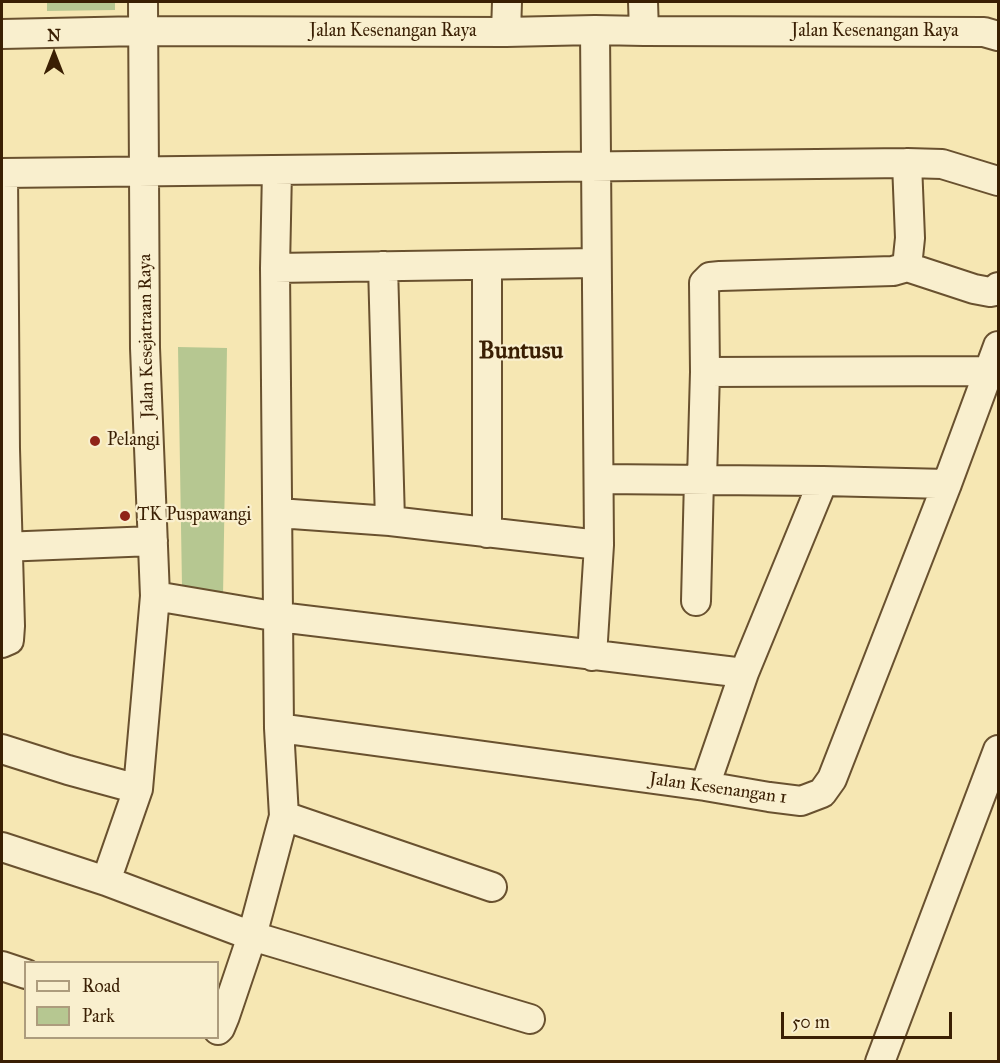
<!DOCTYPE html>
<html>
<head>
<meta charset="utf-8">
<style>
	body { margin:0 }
	#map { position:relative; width:1000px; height:1063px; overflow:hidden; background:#f6e7b3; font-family:"IM FELL Great Primer",serif }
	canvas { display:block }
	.frame { position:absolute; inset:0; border:3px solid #3a1f03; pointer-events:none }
	.legend { position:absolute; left:24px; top:961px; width:195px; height:78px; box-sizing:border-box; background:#f9efce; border:2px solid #ad9c7d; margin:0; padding:8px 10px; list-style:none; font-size:18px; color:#3a1f03 }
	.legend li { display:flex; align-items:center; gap:12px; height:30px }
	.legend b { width:30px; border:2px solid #ad9c7d }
	.north { position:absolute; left:24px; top:24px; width:60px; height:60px; -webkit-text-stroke:4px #f9efce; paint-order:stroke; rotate:0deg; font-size:16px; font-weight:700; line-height:24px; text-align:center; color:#3a1f03 }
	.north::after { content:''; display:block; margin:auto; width:21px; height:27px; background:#3a1f03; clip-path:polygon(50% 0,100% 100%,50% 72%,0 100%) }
	.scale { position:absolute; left:781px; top:1012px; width:171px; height:27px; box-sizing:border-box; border:3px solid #3a1f03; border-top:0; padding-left:8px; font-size:18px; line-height:21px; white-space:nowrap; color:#3a1f03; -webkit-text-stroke:4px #f9efce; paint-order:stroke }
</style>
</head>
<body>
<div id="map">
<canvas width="1000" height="1063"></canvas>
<div class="frame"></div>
<ul class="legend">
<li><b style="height:8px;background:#f9efce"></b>Road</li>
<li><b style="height:16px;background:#b6c791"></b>Park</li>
</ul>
<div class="north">N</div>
<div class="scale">50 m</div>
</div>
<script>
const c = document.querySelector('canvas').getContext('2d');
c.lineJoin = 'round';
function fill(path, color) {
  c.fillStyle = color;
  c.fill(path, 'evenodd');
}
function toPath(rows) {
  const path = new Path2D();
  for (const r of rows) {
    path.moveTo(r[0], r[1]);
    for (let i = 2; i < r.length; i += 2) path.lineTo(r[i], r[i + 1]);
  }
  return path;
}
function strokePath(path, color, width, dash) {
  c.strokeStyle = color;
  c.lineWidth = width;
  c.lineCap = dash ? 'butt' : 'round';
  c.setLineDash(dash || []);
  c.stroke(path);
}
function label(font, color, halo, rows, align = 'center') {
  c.font = font + ' "IM FELL Great Primer",serif';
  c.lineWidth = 4.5;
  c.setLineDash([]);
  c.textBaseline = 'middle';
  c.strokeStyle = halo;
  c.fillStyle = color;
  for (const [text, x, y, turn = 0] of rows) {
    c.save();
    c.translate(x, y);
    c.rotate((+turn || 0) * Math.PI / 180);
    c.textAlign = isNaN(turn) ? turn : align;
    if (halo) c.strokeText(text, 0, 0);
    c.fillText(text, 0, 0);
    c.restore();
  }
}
fill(toPath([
	[47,2,115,2,115,10,47,11],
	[178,347,227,348,223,597,182,586]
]), '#b6c791');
const minor = toPath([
	[643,2,644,31],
	[506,32,507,2],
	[2,34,142,31,506,32,595,30,644,31,984,32,998,36],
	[2,173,907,163,942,164,998,181],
	[487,265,487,533],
	[383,266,390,521],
	[907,267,974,289,990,292,995,291,998,287],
	[275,268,595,263],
	[705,372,989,371],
	[599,479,823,481,947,484],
	[702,479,705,372,704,283,710,277,720,276,893,271,907,267,910,238,907,163],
	[278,513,390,521,599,545],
	[2,547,153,541],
	[155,596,279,617,744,673],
	[696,601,699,479],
	[2,643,9,640,10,626,5,449,3,173],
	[592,656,599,545,595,30],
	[279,728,705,786,769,797,801,801,822,793,832,779,947,484,998,346],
	[2,749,68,770,138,789],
	[705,786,744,673,823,481],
	[284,816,492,887],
	[2,847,106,881,252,936,530,1019],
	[106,881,138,789,155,596,145,348,143,2],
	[2,966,26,974],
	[218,1030,220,1028,225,1016,252,936,284,816,279,728,275,268,277,170],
	[880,1062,998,750]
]);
strokePath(minor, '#69512f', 32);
strokePath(minor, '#f9efce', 28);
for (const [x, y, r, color] of [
	[95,441,6,"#8f2418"],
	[125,516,6,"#8f2418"]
]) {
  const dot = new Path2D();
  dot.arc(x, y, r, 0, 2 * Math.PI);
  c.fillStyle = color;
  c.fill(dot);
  strokePath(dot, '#f9efce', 2);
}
label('18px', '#3a1f03', '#f9efce', [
	["Jalan Kesenangan Raya",393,32],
	["Jalan Kesenangan Raya",875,32],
	["Jalan Kesejatraan Raya",147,336,-91],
	["Jalan Kesenangan 1",718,789,8]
]);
label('18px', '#3a1f03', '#f9efce', [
	["Pelangi",107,441],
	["TK Puspawangi",137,516]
], 'left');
label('bold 24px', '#3a1f03', '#f9efce', [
	["Buntusu",521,352]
]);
</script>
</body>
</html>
